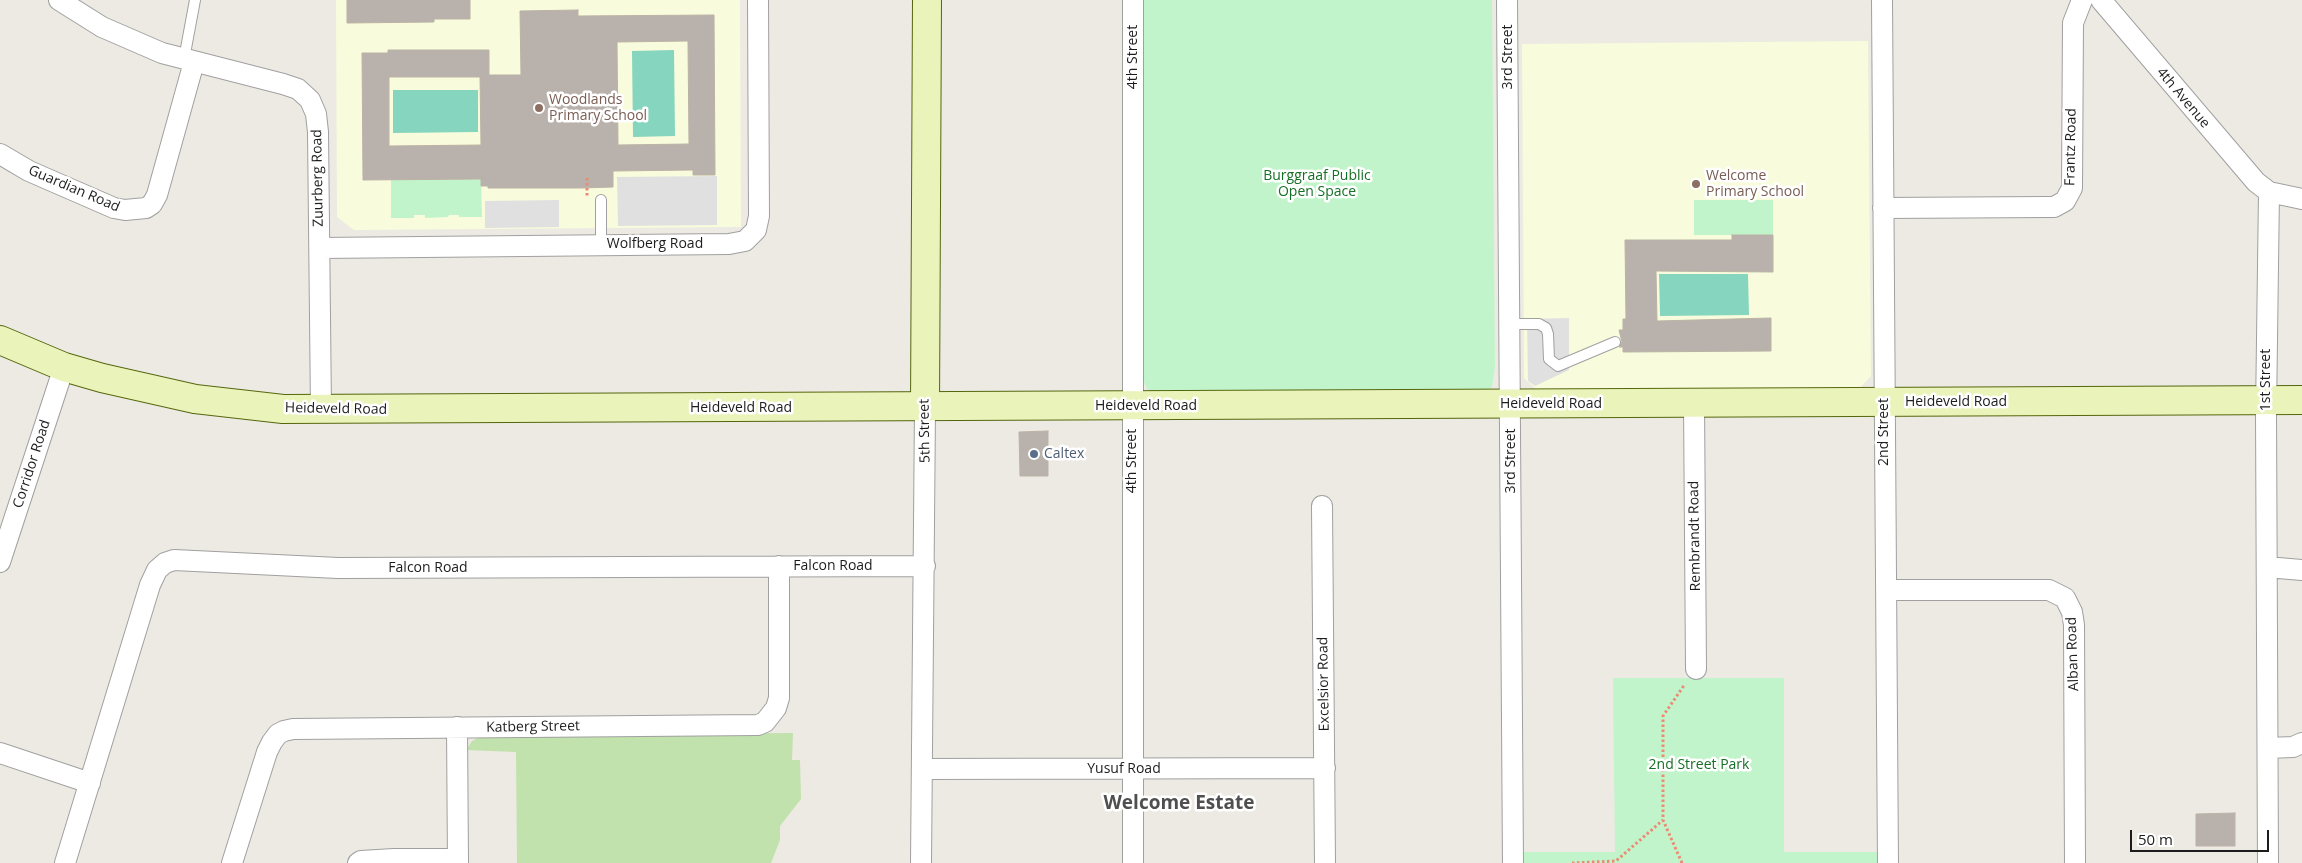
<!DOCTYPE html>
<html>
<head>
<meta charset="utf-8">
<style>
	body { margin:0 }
	#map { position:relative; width:2302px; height:863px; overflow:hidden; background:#eceae2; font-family:"Open Sans",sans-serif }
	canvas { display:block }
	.scale { position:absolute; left:2130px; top:830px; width:139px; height:22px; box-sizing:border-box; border:2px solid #1c1c1c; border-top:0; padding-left:6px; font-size:15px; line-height:18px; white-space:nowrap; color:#1c1c1c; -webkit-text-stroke:4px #fff; paint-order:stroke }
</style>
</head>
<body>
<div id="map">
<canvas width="2302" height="863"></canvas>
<div class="scale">50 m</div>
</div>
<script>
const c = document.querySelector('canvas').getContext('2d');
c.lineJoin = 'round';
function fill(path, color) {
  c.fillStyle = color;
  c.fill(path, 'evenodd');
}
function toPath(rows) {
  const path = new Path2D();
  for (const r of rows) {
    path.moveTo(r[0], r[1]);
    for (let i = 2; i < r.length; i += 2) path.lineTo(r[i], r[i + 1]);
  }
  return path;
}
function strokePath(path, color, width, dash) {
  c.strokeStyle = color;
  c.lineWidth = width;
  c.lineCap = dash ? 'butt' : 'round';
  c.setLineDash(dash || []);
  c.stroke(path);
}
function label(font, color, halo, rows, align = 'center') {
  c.font = font + ' "Open Sans",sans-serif';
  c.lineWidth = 5;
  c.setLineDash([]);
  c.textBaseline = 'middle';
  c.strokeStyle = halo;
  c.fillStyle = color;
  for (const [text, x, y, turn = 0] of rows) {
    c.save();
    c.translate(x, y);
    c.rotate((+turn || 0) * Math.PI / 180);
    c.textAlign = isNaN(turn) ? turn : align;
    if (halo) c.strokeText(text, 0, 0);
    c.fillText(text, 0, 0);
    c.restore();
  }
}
fill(toPath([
	[336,0,740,0,741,227,354,230,337,217],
	[1868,41,1871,376,1859,389,1538,391,1524,378,1522,44]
]), '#f8fcdc');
fill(toPath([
	[793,733,792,760,800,760,801,799,780,826,780,840,771,863,517,863,516,752,466,750,472,741,484,735]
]), '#c1e2ac');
fill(toPath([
	[1140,0,1492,0,1495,367,1492,387,1486,392,1152,392,1147,389,1142,377],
	[481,179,482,217,459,217,459,215,449,215,448,217,425,218,425,215,414,215,414,218,391,218,391,180],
	[1694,200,1773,200,1773,235,1694,235],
	[1613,678,1784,678,1784,852,1879,852,1879,863,1523,863,1523,852,1615,852]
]), '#c2f4cb');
fill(toPath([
	[674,50,675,136,633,137,632,51],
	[393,90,478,90,478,132,393,133],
	[1659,274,1748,274,1749,315,1660,316]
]), '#86d5be');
fill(toPath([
	[717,176,717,225,618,226,617,177],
	[559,200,559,227,485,228,485,201],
	[1569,318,1569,370,1535,386,1528,381,1527,319]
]), '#e0e0e0');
const building = toPath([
	[347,0,470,0,470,19,434,19,434,22,347,23,347,0],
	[578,10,578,16,714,15,715,175,693,175,693,170,613,171,613,187,581,188,488,188,488,186,481,186,481,179,363,180,362,53,388,53,388,50,489,50,489,75,521,75,520,11,578,10],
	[688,41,689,144,618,145,617,42,688,41],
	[389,77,480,77,481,145,389,146,389,77],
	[1732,235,1773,235,1773,272,1656,271,1657,321,1771,318,1771,351,1623,352,1623,347,1619,347,1622,342,1619,330,1623,330,1623,319,1626,319,1625,240,1732,240,1732,235],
	[1048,431,1048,476,1020,476,1019,432,1048,431],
	[2235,813,2235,846,2196,846,2196,814,2235,813]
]);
fill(building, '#b9b2ac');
strokePath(building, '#bcb2a6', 1);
const lane = toPath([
	[184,59,195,0],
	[601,200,601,244],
	[1509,324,1539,324,1546,328,1548,334,1549,359,1558,366,1615,342]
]);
const street = toPath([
	[59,0,102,27,162,53,283,84,298,89,310,100,316,114,318,132,321,410],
	[1133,0,1133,863],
	[1507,0,1513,863],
	[1882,0,1888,863],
	[2101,0,2256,182,2269,192,2302,199],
	[0,154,29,171,114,208,125,210,146,208,152,204,157,195,194,62],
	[1883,208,2048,207,2054,207,2065,201,2072,188,2073,23,2082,0],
	[320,248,729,244,745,241,756,230,759,216,758,0],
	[1694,403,1696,669],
	[1322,506,1325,863],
	[0,562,64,367],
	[2267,567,2302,570],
	[1886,590,2049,590,2065,598,2072,612,2074,625,2075,863],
	[457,727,458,863],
	[2268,748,2293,747,2302,743],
	[0,753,90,783],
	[922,769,1325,768],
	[65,863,150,585,157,570,165,563,174,560,338,568,925,566],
	[232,863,267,752,272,742,278,734,284,731,293,729,758,725,765,722,776,708,779,698,779,566],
	[358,863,361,861,394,859,458,859],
	[921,863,925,408],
	[2268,863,2266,413,2269,192]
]);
const secondary = toPath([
	[0,340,64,367,102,378,195,399,283,409,2302,400],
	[925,408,927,0]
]);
strokePath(lane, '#a0a0a0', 12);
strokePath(street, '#a0a0a0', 22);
strokePath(secondary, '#55670e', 30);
strokePath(toPath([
	[587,178,587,197],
	[1572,863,1616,861,1663,820],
	[1682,863,1663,820,1663,716,1685,684]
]), '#ec8b73', 3, [2.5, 2.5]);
strokePath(lane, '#fff', 10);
strokePath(street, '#fff', 20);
strokePath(secondary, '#eaf3ba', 28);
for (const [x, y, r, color] of [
	[539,108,5,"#8d6e63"],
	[1696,184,5,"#8d6e63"],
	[1034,454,5,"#5c6f8a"]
]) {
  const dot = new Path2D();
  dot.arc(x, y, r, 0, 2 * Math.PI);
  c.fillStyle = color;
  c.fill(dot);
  strokePath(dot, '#fff', 2);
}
label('14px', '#1c1c1c', '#fff', [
	["4th Street",1133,57,-90],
	["3rd Street",1508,57,-90],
	["4th Avenue",2183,98,50],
	["Frantz Road",2071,147,-89],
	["Zuurberg Road",318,178,-91],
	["Guardian Road",74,189,23],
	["Wolfberg Road",655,244],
	["1st Street",2266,380,-90],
	["Heideveld Road",1956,402],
	["Heideveld Road",1551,404],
	["Heideveld Road",1146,406],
	["Heideveld Road",741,408],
	["Heideveld Road",336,409,1],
	["5th Street",925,431,-91],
	["2nd Street",1884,432,-90],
	["4th Street",1132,461,-90],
	["3rd Street",1511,461,-90],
	["Corridor Road",32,464,-72],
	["Rembrandt Road",1695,536,-91],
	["Falcon Road",833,566],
	["Falcon Road",428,568],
	["Alban Road",2073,654,-92],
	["Excelsior Road",1324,684,-91],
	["Katberg Street",533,727,-1],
	["Yusuf Road",1124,769]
]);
label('14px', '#785e54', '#fff', [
	["Woodlands",549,100],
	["Primary School",549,116],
	["Welcome",1706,176],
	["Primary School",1706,192]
], 'left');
label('14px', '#156f25', '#fff', [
	["Burggraaf Public",1317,176],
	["Open Space",1317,192],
	["2nd Street Park",1699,765]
]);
label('14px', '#4e5e75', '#fff', [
	["Caltex",1044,454]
], 'left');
label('bold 19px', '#4f4f4f', '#fff', [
	["Welcome Estate",1179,804]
]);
</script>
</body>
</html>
